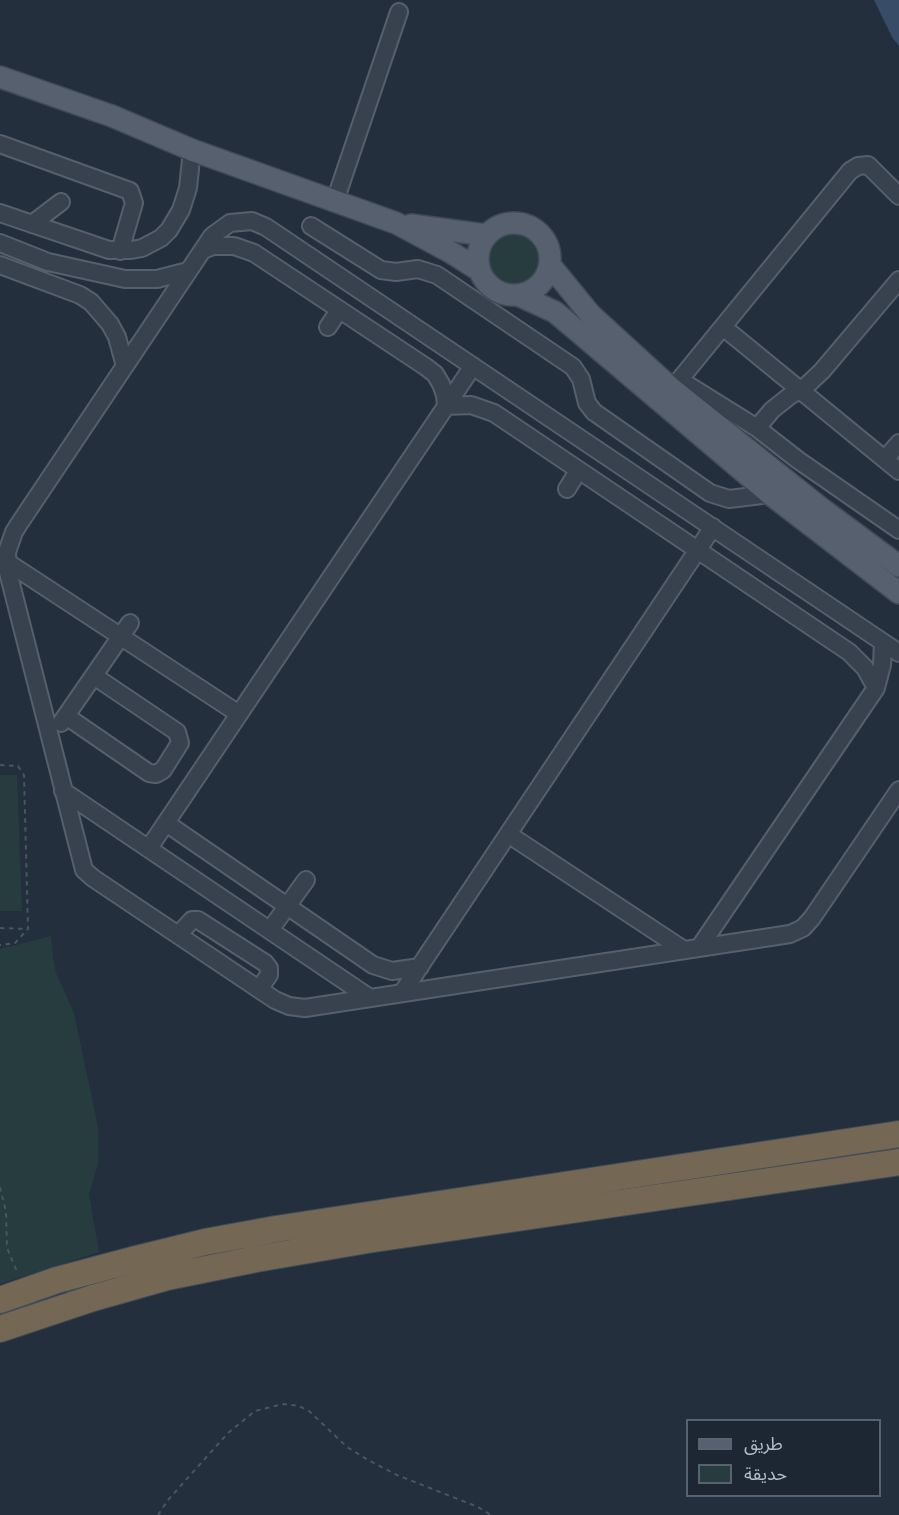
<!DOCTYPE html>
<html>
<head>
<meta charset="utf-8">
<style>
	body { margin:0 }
	#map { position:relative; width:899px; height:1515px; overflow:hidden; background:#242f3e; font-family:"Nunito Sans","Noto Sans Arabic",sans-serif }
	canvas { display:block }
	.legend { position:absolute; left:686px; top:1419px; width:195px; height:78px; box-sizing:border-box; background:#1d2633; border:2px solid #59626f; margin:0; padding:8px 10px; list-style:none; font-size:18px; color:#b4bcc9 }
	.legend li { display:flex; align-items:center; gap:12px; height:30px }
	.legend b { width:30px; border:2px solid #59626f }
</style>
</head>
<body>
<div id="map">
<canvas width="899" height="1515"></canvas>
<ul class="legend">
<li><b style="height:8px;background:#56606e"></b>طريق</li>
<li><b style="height:16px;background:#263c3f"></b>حديقة</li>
</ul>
</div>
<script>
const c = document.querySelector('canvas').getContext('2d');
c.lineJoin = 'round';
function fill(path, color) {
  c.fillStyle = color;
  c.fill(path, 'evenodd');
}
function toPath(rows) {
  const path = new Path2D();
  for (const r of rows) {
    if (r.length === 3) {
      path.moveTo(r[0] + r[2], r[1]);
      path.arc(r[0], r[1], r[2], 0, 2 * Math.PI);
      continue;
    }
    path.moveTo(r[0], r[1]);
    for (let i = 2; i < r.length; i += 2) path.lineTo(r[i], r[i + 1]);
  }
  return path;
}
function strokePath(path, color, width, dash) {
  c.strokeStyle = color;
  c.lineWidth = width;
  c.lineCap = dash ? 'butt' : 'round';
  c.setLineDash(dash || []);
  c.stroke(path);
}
fill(toPath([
	[514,258,29],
	[0,775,17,775,22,911,0,911],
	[51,936,53,958,56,973,74,1013,98,1127,98,1164,89,1194,99,1252,0,1284,0,949]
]), '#263c3f');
fill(toPath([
	[874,0,899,0,899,46,892,37]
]), '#394c67');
const minor = toPath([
	[0,144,130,191,134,203,120,251],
	[335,201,399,12],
	[0,213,109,250,131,250,142,248,161,238,169,230,181,210,188,188,192,150],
	[32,224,61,202],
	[311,226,381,270,396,272,418,269,437,275,573,367,581,379,587,403,594,412,710,493,729,499,770,494],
	[0,243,48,262,125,279,157,279,188,271],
	[203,250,213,246,234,246,254,253,426,367,435,374,441,384,445,395,446,406,471,405,494,413,849,652,865,668,876,688],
	[0,265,80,295,91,302,110,324,117,337,125,366],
	[328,327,339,310],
	[723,327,899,471],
	[680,380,757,428,798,460,899,530],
	[672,389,850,171,858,166,868,165,899,196],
	[757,428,772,410,791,395,805,387,822,371,899,280],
	[885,459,899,443],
	[567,489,578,471],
	[7,562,239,714],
	[899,653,266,227,252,221,230,223,212,236,19,524,14,532,7,552,8,572,84,870,93,878,275,1000,289,1006,305,1008,790,934,803,928,812,918,899,790],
	[66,716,149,773,156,774,163,770,180,743,177,732,94,676],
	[61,723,130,623],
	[63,791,370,998],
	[166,823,373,965,392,971,420,967],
	[508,834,684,950],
	[149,848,473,366],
	[270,930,306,880],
	[178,935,192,920,198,920,265,963,269,968,269,975,259,989],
	[699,948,876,688,882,665,883,642],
	[402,993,713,527]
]);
const major = toPath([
	[0,77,112,116,192,150,396,223,452,253,479,270],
	[514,259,36],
	[411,225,485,235],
	[550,265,590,314,672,389,822,509,899,566],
	[518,295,555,312,770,494,899,593]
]);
const highway = toPath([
	[0,1300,57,1280,136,1259,205,1242,276,1229,899,1134],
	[0,1329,93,1298,167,1277,256,1259,367,1240,899,1162]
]);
strokePath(minor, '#565f6c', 20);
strokePath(major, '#414a57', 24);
strokePath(highway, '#434c59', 28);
strokePath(toPath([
	[0,765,18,766,24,775,28,929,15,943,0,945],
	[0,928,28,929],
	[0,1187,6,1212,7,1248,18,1274],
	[158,1515,168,1500,228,1433,255,1411,283,1404,299,1406,309,1411,347,1447,368,1460,397,1475,478,1507,491,1515]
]), '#44595c', 2, [4.5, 4.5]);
strokePath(minor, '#38414e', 16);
strokePath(major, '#56606e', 21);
strokePath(highway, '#746855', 26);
</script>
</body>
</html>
